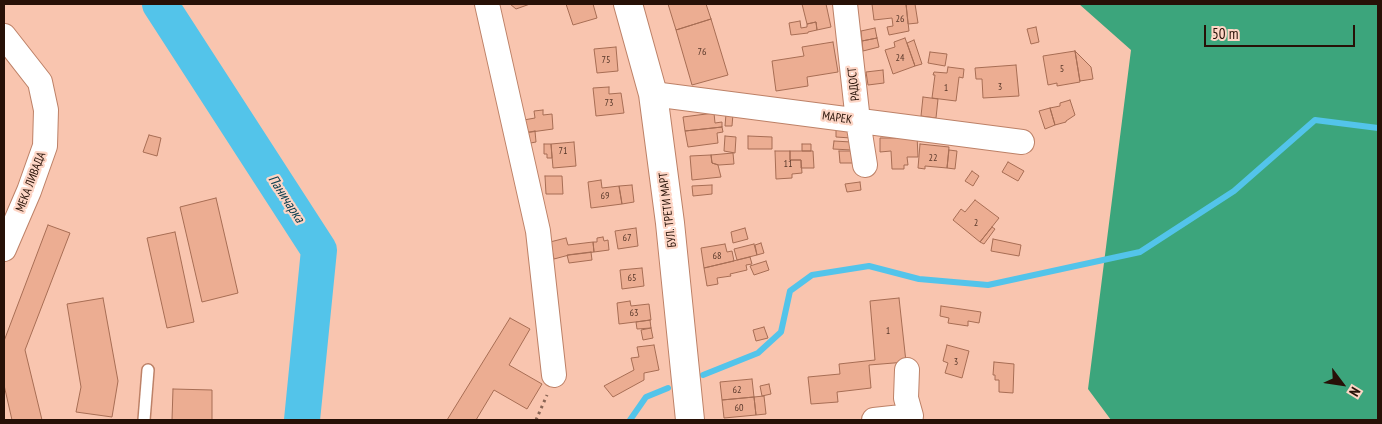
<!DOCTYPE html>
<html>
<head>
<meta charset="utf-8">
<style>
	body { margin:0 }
	#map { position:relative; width:1382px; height:424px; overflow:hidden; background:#f9c5af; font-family:"PT Sans Narrow",sans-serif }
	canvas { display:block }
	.frame { position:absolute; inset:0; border:5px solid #271107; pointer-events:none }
	.north { position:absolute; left:1317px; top:359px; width:50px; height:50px; -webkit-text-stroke:4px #fdd5c5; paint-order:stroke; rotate:121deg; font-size:14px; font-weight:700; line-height:20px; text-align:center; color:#271107 }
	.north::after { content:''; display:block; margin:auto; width:18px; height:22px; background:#271107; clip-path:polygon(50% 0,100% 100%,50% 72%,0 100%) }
	.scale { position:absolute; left:1204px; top:25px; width:151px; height:22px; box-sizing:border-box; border:2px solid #271107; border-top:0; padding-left:6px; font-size:15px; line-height:18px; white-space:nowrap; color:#271107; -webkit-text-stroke:4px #fdd5c5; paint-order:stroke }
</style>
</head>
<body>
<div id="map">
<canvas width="1382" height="424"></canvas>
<div class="frame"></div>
<div class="north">N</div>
<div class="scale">50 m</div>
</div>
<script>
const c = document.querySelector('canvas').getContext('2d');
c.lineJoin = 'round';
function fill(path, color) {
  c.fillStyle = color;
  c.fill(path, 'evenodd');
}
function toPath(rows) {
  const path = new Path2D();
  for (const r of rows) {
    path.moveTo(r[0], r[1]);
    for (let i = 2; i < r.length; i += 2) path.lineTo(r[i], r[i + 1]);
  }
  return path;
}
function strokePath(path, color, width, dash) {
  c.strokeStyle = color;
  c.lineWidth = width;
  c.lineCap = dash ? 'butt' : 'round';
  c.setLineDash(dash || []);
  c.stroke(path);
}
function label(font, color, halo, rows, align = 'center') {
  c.font = font + ' "PT Sans Narrow",sans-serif';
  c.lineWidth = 4.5;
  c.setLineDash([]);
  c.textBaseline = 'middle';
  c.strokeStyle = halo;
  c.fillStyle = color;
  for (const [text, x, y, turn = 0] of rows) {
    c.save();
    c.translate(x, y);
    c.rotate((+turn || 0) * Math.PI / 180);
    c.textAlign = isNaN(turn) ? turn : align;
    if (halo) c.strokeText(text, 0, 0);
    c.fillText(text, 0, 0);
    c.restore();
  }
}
fill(toPath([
	[1079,4,1378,4,1378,420,1111,420,1088,389,1131,50]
]), '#3ca57c');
strokePath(toPath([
	[703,375,758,353,781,332,790,291,812,275,869,266,919,279,988,285,1140,252,1234,191,1315,120,1378,128],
	[630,420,646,397,668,388]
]), '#53c4ea', 6);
strokePath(toPath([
	[160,4,319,250,302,420]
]), '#53c4ea', 36);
const building = toPath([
	[510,4,530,4,516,9,510,4],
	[566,4,593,4,597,18,573,25,566,4],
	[668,4,706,4,711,19,676,30,668,4],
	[802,4,826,4,831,27,817,30,816,22,807,24,802,4],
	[872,4,906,4,909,31,889,35,887,27,893,26,892,18,874,20,872,4],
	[906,4,915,4,918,23,908,24,906,4],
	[711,19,728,75,692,85,676,30,711,19],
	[800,21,801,28,807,27,807,24,816,22,817,30,808,32,808,33,791,35,789,23,800,21],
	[1036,27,1039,42,1031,44,1027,29,1036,27],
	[875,28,877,38,862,41,861,31,875,28],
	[877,38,879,47,863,51,862,41,877,38],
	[905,38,915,66,893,74,885,50,895,47,894,42,905,38],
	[914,40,922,64,915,66,907,43,914,40],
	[833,42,838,72,807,77,808,86,776,91,772,61,804,56,802,47,833,42],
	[616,47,618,71,597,73,594,49,616,47],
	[1075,51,1080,82,1057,86,1057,83,1048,85,1043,56,1075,51],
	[1075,51,1091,67,1093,79,1080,81,1075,51],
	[930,52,947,54,945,66,928,63,930,52],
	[1016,65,1019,96,983,98,982,79,976,79,975,68,1016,65],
	[948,67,964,69,963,78,959,77,956,101,932,98,935,75,933,75,934,72,947,73,948,67],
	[883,70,884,83,868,85,866,72,883,70],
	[609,87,609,94,621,93,624,113,596,116,593,88,609,87],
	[923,97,938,99,936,118,921,116,923,97],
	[1070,100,1075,115,1066,121,1066,122,1055,125,1050,108,1060,106,1060,103,1070,100],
	[1050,108,1055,125,1045,129,1039,111,1050,108],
	[543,110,543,115,552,114,553,129,524,133,518,121,535,118,534,111,543,110],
	[714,113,715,123,722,122,722,127,685,131,683,117,714,113],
	[726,114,733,114,732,126,725,126,726,114],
	[722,127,723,132,717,133,718,143,688,147,685,131,722,127],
	[836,128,850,129,851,138,836,137,836,128],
	[535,131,536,142,525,144,524,133,535,131],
	[149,135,161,138,157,156,143,152,149,135],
	[896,135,917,135,918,157,907,157,908,165,904,165,904,169,892,169,891,151,880,152,880,138,896,138,896,135],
	[725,136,736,137,735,153,724,151,725,136],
	[748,136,772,137,772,149,748,149,748,136],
	[834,141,851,142,852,150,833,149,834,141],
	[574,142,576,166,553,168,551,144,574,142],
	[544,144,551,144,552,158,547,158,547,154,544,154,544,144],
	[802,144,811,144,811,151,802,151,802,144],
	[920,144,949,147,947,168,925,166,925,169,918,168,920,144],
	[949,150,957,151,955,169,947,168,949,150],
	[775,151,790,151,790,160,801,160,802,173,792,174,792,178,776,179,775,151],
	[790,151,813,151,814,168,801,168,801,160,790,160,790,151],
	[839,151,852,151,855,163,840,163,839,151],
	[733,153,734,164,719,165,712,163,711,155,733,153],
	[711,155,712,163,718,165,721,177,692,180,690,156,711,155],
	[1008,162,1024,171,1018,181,1002,172,1008,162],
	[972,171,979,176,973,186,965,181,972,171],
	[545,176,562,176,563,194,546,194,545,176],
	[601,180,602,188,619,186,622,204,591,208,588,182,601,180],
	[860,182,861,190,847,192,845,184,860,182],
	[632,185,634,202,622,204,619,186,632,185],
	[712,185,712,194,693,196,692,186,712,185],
	[216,198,238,293,202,302,180,207,216,198],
	[975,200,999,218,980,242,953,220,961,209,965,212,975,200],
	[48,225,70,233,25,350,42,420,12,420,4,385,4,341,48,225],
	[992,227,995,229,984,244,980,242,992,227],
	[636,228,638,246,618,249,615,231,636,228],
	[745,228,748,239,733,243,731,232,745,228],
	[175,232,194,322,167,328,147,238,175,232],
	[603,237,604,241,608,240,609,250,594,252,593,242,597,242,597,238,603,237],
	[566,238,568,245,593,242,594,252,569,255,554,259,550,242,566,238],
	[993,239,1021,245,1019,256,991,251,993,239],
	[761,243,764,253,757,255,755,245,761,243],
	[725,244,727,252,732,251,734,261,704,268,701,248,725,244],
	[754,244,757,255,737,260,734,249,754,244],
	[591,252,592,260,569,263,567,255,591,252],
	[750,257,752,264,746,265,747,270,730,274,731,276,717,278,718,284,707,286,704,268,750,257],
	[766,261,769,270,754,275,750,266,766,261],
	[642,268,644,286,622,289,620,270,642,268],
	[103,298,118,381,112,417,76,412,81,387,67,304,103,298],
	[899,298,906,362,869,365,871,388,837,392,838,402,811,404,808,377,840,374,839,364,875,360,870,301,899,298],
	[630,301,631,306,649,304,651,320,619,324,617,303,630,301],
	[941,306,981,312,979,323,968,321,968,326,948,323,949,318,940,316,941,306],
	[510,318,530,329,509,365,542,384,527,409,494,390,476,420,447,420,510,318],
	[650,320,651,328,637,329,636,322,650,320],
	[764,327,768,338,756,341,753,330,764,327],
	[651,328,653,338,643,340,641,330,651,328],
	[654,345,659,370,644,373,644,380,613,397,604,386,634,370,631,358,639,357,637,347,654,345],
	[947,345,969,351,962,378,945,373,948,363,943,361,947,345],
	[994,362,1014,364,1013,393,999,392,999,380,995,380,995,375,993,375,994,362],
	[752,379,754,397,722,400,720,382,752,379],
	[769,384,771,394,762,396,760,386,769,384],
	[173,389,212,390,212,420,172,420,173,389],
	[764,396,766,414,756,415,754,397,764,396],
	[754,397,756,415,724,418,722,400,754,397]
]);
fill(building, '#ecad92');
strokePath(building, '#a76d54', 1);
const service = toPath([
	[144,420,148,370]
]);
const minor = toPath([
	[487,4,538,231,554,375],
	[845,4,858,121,865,165],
	[4,36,40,82,46,110,45,146,29,191,4,249],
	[653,94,1022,142],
	[907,370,906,398,911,416],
	[874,420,911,416]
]);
const tertiary = toPath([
	[628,4,653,94,670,223,690,420]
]);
strokePath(service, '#bd8167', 14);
strokePath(minor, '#bd8167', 26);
strokePath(tertiary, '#bd8167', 30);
strokePath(toPath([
	[536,420,547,395]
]), '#886454', 3, [2.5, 4]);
strokePath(service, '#fff', 11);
strokePath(minor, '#fff', 24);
strokePath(tertiary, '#fff', 28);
label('10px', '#58382a', null, [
	["26",900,19],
	["76",702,52],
	["24",900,58],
	["75",606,60],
	["5",1062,69],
	["3",1000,87],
	["1",946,88],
	["73",609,103],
	["71",563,151],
	["22",933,158],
	["11",788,164],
	["69",605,196],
	["2",976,223],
	["67",627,238],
	["68",717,256],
	["65",632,278],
	["63",634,313],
	["1",888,331],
	["3",956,362],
	["62",737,390],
	["60",739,408]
]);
label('12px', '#271107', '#fdd5c5', [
	["РАДОСТ",854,84,-96],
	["МАРЕК",837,118,8],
	["МЕКА ЛИВАДА",31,182,-69],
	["БУЛ. ТРЕТИ МАРТ",668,210,-97]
]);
label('italic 14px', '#0e4050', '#fdd5c5', [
	["Паничарка",286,199,57]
]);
</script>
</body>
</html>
